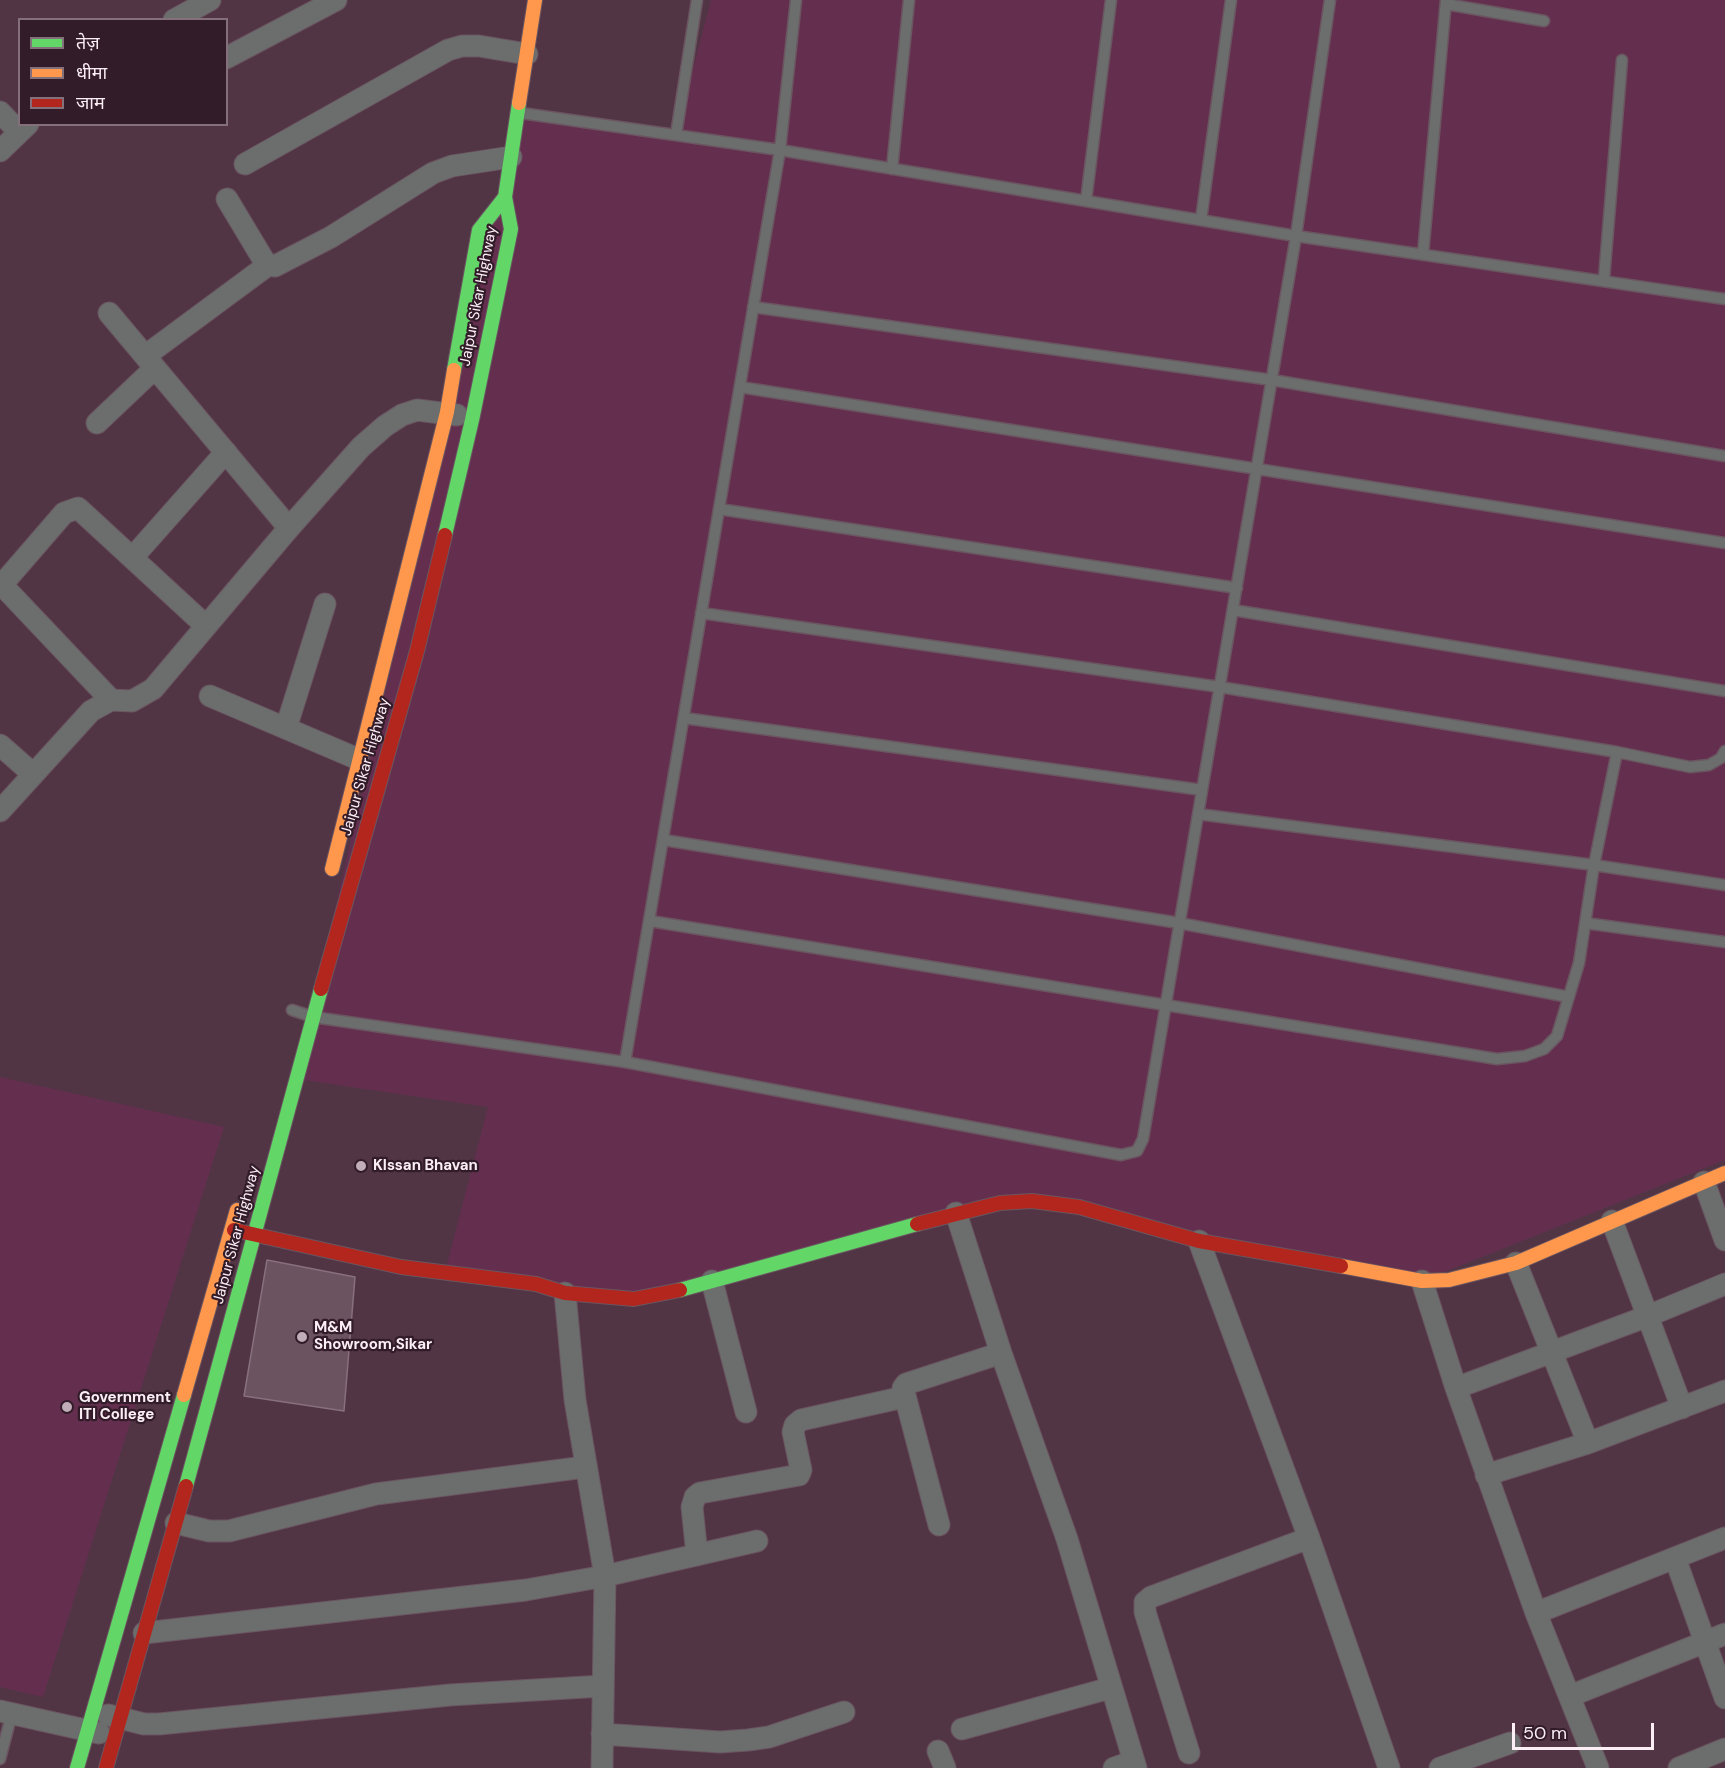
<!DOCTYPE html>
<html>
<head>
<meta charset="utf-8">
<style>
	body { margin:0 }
	#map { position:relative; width:1725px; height:1768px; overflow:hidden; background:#513545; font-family:"DM Sans","Noto Sans Devanagari",sans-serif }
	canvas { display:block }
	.legend { position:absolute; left:18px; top:18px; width:210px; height:108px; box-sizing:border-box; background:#331c29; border:2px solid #83707b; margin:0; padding:8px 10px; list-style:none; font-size:18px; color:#fbeef5 }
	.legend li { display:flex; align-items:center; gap:12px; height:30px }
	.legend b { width:30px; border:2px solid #83707b }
	.scale { position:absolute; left:1512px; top:1723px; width:142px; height:27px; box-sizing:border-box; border:3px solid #fbeef5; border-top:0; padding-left:8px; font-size:18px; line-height:21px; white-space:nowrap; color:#fbeef5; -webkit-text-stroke:4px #331c29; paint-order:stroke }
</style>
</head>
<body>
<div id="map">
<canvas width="1725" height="1768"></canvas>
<ul class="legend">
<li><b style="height:8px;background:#63d668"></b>तेज़</li>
<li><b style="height:8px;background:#ff974d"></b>धीमा</li>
<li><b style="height:8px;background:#b3261e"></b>जाम</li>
</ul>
<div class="scale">50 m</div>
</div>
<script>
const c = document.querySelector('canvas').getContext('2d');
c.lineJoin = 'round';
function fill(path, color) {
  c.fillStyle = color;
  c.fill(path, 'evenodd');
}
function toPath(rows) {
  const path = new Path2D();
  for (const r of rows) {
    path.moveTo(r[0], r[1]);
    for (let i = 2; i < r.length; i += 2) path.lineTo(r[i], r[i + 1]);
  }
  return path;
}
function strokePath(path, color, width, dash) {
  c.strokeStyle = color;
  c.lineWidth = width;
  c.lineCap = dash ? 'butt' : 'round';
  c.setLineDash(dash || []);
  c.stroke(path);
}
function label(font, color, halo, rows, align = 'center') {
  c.font = font + ' "DM Sans",sans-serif';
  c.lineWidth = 4.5;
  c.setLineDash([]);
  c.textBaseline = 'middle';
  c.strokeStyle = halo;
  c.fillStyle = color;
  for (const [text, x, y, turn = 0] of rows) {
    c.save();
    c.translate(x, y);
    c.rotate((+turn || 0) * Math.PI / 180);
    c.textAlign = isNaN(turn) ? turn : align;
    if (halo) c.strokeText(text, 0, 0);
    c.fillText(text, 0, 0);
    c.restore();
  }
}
fill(toPath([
	[711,0,1725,0,1725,1160,1422,1281,1032,1201,634,1299,445,1272,488,1107,296,1079,518,112,676,135],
	[0,1077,224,1127,43,1697,0,1687]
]), '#642f4f');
const building = toPath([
	[267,1260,355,1277,344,1411,244,1396,267,1260]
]);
fill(building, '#6b5360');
strokePath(building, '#88707e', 1.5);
const lane = toPath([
	[1446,4,1544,21],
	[521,113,780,150,1296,236,1725,299],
	[676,135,697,0],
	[892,169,909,0],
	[1086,201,1111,0],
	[1201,220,1231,0],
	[1423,254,1446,0],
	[1604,279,1622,60],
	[753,307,1272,380,1725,456],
	[740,387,1725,543],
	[719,509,1237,588],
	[1233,610,1725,691],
	[701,613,1220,687,1617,752,1690,767,1709,765,1721,758,1725,751],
	[684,718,1202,790],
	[1198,814,1594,865,1725,885],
	[664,840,1179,923,1569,997],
	[650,921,1497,1059,1525,1056,1544,1049,1557,1036,1579,963,1594,865,1617,752],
	[1585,923,1725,942],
	[292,1010,313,1017,625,1062,1121,1155,1137,1151,1143,1139,1296,236,1330,0],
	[625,1062,780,150,796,0],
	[0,1759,12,1713]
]);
const street = toPath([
	[174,20,210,0],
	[226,58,336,0],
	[0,112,19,132],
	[0,151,28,124],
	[245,164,448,50,462,46,479,46,527,54],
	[227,199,263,259,268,265,275,266,331,237,433,173,452,166,511,157],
	[109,313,289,528],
	[145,356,268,265],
	[97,423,155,368],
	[133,557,226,452],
	[2,585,111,700],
	[0,587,64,513,78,508,206,626],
	[210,696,358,759],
	[286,728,325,604],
	[0,745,33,774],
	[0,811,91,711,111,700,132,701,153,689,289,528,361,447,385,426,402,415,417,410,457,415],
	[1704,1182,1725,1240],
	[956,1213,1001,1353,1067,1539,1136,1768],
	[1612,1221,1682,1408],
	[1199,1241,1309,1538,1389,1768],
	[1516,1263,1588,1443,1725,1391],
	[712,1281,746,1412],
	[1422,1281,1456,1388,1536,1613,1598,1768],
	[565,1293,575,1400,605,1576,602,1768],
	[1456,1388,1648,1316,1725,1284],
	[1486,1475,1588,1443],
	[176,1523,209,1531,229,1531,376,1494,585,1467],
	[939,1525,903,1388,906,1384,1001,1353],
	[697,1555,692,1507,695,1497,700,1493,799,1475,801,1470,793,1432,795,1425,801,1420,904,1397],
	[1675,1558,1725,1698],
	[1536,1613,1725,1538],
	[144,1633,526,1590,605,1576,757,1541],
	[1570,1696,1725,1634],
	[0,1711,99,1733],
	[108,1715,144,1724,159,1724,450,1695,603,1686],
	[962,1729,1110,1688],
	[602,1734,720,1742,748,1740,769,1737,844,1712],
	[938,1751,945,1768],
	[1189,1753,1145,1612,1145,1602,1151,1597,1309,1538],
	[1114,1768,1134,1761],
	[1440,1768,1510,1743],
	[1679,1768,1725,1749]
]);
const fast = toPath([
	[454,370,479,230,505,197],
	[445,535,472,420,511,229,505,197,519,103],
	[680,1290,917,1224],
	[186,1486,321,989],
	[77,1768,184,1395]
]);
const slow = toPath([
	[519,103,535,0],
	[332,869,447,412,454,370],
	[1341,1266,1422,1281,1449,1280,1516,1263,1725,1173],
	[184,1395,237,1210]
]);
const jam = toPath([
	[321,989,417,651,445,535],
	[917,1224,1000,1203,1032,1201,1079,1207,1199,1241,1341,1266],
	[234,1230,401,1267,536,1284,565,1293,634,1299,680,1290],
	[106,1768,186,1486]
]);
strokePath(lane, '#6a5560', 13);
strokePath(street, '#6a5560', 23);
strokePath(fast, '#6a5560', 16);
strokePath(slow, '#6a5560', 16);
strokePath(jam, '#6a5560', 16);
strokePath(lane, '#6b6e6c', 10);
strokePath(street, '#6b6e6c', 21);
strokePath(fast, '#63d668', 14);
strokePath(slow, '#ff974d', 14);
strokePath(jam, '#b3261e', 14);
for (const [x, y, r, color] of [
	[361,1166,6,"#c0adb7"],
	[302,1337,6,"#c0adb7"],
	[67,1407,6,"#c0adb7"]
]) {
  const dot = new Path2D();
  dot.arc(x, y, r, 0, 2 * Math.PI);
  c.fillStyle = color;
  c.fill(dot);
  strokePath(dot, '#331c29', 2);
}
label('15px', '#fbeef5', '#331c29', [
	["Jaipur Sikar Highway",479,296,-79],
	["Jaipur Sikar Highway",366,767,-74],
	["Jaipur Sikar Highway",237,1235,-75]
]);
label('bold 15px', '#fbeef5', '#331c29', [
	["KIssan Bhavan",373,1166],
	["M&M",314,1328],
	["Showroom,Sikar",314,1345],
	["Government",79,1398],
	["ITI College",79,1415]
], 'left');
</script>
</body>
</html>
